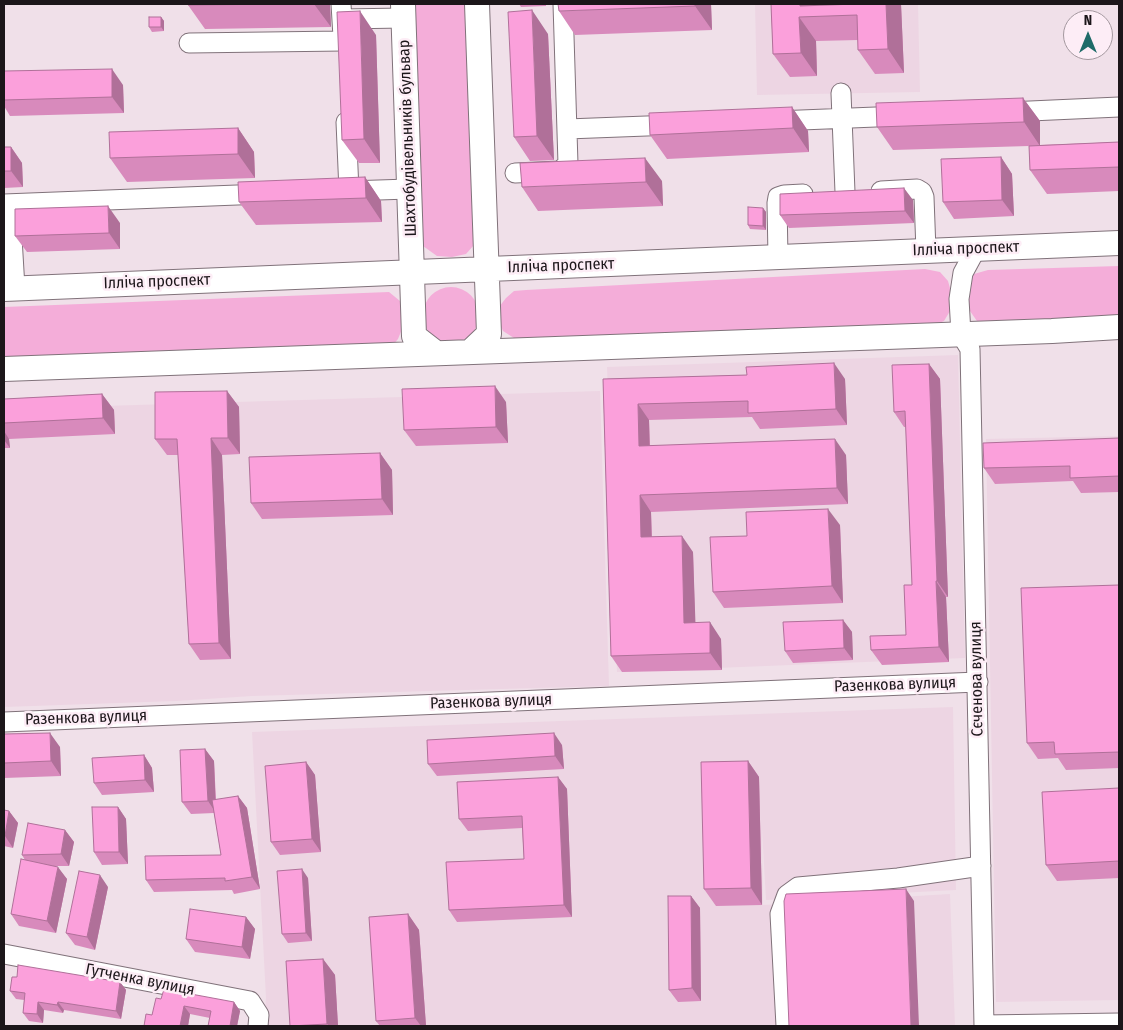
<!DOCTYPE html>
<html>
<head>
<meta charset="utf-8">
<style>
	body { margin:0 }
	#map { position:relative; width:1123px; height:1030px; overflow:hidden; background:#f0e0e9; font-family:"Fira Sans Condensed",sans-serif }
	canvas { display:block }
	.frame { position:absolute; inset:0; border:5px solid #1c161a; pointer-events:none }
	.north { position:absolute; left:1063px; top:10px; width:50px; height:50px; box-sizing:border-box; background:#fdedf6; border:1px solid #a3979e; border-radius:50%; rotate:0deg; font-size:14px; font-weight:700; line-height:20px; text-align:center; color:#1c161a }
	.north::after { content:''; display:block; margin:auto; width:18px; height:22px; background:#1f6b69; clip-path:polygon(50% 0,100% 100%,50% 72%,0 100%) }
</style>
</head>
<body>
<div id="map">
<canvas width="1123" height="1030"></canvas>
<div class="frame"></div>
<div class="north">N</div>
</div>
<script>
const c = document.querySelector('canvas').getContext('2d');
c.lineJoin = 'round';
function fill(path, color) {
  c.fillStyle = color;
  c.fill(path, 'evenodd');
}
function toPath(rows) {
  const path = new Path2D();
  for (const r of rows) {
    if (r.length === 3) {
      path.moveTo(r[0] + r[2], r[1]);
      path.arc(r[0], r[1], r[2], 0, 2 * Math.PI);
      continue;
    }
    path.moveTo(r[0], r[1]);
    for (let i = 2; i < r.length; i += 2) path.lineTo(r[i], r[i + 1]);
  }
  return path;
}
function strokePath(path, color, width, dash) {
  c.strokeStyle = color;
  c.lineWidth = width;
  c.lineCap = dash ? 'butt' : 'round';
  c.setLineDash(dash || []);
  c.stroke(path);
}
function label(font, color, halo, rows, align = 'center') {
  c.font = font + ' "Fira Sans Condensed",sans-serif';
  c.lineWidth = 5;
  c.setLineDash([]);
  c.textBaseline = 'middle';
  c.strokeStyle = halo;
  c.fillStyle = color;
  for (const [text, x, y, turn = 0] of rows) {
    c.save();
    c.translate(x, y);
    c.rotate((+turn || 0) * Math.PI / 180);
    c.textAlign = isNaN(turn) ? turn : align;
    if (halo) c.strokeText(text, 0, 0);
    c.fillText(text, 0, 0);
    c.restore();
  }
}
fill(toPath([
	[755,4,918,4,920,92,757,95],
	[958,355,965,658,617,672,607,367],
	[600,391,609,686,252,696,176,701,4,707,4,409],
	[1119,436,1119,1000,996,1002,986,439],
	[953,707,956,890,766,900,762,829,763,905,950,894,955,1026,264,1026,266,998,252,732]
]), '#edd5e3');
fill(toPath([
	[411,4,470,4,474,245,466,254,452,257,437,256,423,246,419,234],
	[1119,266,1119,316,979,324,970,311,967,297,968,281,974,274,988,270],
	[925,269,940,272,948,281,951,292,952,302,950,311,944,321,932,326,528,342,514,338,503,331,498,320,499,307,506,298,514,291,526,290],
	[451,315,28],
	[389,292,400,301,404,310,402,329,398,339,391,347,4,361,4,307]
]), '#f4add9');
const minor = toPath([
	[341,4,343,37],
	[342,19,404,18],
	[189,43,343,41],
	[841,93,845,192],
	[1008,112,1119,107],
	[776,121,901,116],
	[346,122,349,191],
	[567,129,673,125],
	[515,173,560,171,568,164,563,4],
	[348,191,409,189],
	[881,191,917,189,922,192,924,197,926,251],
	[4,204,263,194],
	[10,204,15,288],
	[976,249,963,273,959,299,961,334,970,349,984,1026],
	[778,257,777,203,778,197,784,195,803,194],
	[4,722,978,682],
	[4,954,250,1001,259,1015,258,1026],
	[984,1025,1119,1023],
	[786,1026,780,914,787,895,798,887,898,878,981,866]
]);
const major = toPath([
	[403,4,414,336,436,353],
	[4,289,1119,243],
	[470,352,489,334,477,4],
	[4,369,1052,331,1119,327]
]);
strokePath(minor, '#80727a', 21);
strokePath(major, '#80727a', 26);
strokePath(minor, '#fff', 19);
strokePath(major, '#fff', 24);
fill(toPath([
	[188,4,330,4,331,27,205,29,188,5],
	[519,4,546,4,546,6,521,7],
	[711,4,712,30,575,35,559,11],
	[771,4,815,6,857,4,901,4,904,73,875,74,858,50,858,40,816,41,817,76,790,77,773,54],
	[161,17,164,21,164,31,152,32,149,27],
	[548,34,554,160,530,161,514,137],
	[376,35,380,163,359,163,342,140],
	[4,71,123,85,124,113,10,116,4,106],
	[1023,98,1040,121,1040,145,1119,142,1119,191,1047,194,1030,170,1029,146,893,150,877,127],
	[792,107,808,131,809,152,667,159,650,135],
	[238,128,254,152,255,178,127,182,110,158],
	[4,147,11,147,22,163,23,187,4,188],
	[1001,157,1012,174,1014,216,954,219,943,202],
	[365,177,381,201,382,222,256,225,239,202],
	[662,181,663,206,538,211,522,187],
	[913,200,914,223,789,228,780,215],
	[763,208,766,212,766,230,750,229,748,225],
	[120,223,120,249,27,252,15,236],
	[929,364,940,379,948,597,946,597,949,662,882,665,871,650,906,635,912,585,906,427,904,427,894,412],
	[747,375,845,379,847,425,760,429,752,417,649,420,650,445,846,455,848,504,651,512,652,537,693,552,695,623,721,639,722,670,622,672,611,656,603,379],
	[227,391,239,407,240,454,222,455,231,659,200,660,189,644,178,455,167,455,155,439],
	[102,394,114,410,115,434,9,439,10,448,4,448,4,399],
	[506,402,508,443,416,446,404,430],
	[1119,438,1119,492,1081,493,1073,481,995,484,984,468],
	[380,453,392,470,393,515,262,519,251,503],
	[840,525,843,603,724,608,713,592,747,536],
	[1119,585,1119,768,1066,770,1058,758,1038,759,1027,743],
	[843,620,852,632,853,660,793,663,785,651],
	[4,734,60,747,61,776,4,778],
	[562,745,564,769,437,776,428,764],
	[205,749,214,761,216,800,238,796,247,808,260,889,234,894,232,890,154,892,146,880,221,855,214,813,191,814,182,802],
	[144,755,152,768,154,792,102,795,94,783],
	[748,761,759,777,762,905,716,906,704,889],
	[306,762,315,775,321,852,280,855,271,842],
	[558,777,567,789,572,917,457,922,449,910,524,859,522,828,468,831,459,819],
	[1119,788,1119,878,1057,881,1046,865],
	[118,807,126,819,128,864,102,865,94,852],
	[4,810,9,811,18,823,13,848,4,846],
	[65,830,74,842,69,866,56,866,67,879,56,933,19,926,11,914,25,860,22,855],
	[308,878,312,941,288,943,282,934],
	[108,887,95,950,75,945,66,933],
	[691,896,700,908,701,1001,678,1002,669,990],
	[408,914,419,930,426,1026,380,1026,376,1021],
	[246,917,255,929,250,959,195,952,186,939],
	[323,959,335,975,338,1026,291,1026,286,961],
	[120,982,126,990,121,1019,64,1010,63,1013,44,1010,43,1023,29,1021,23,1013,24,1000,16,999,10,991],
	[161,999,234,1002,240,1011,237,1026,208,1026,210,1018,190,1014,188,1026,144,1026,152,1015]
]), '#d88abc');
fill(toPath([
	[314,4,330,4,331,27],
	[695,4,711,4,712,30,695,6],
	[800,4,815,4,816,17,800,6],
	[886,4,901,4,904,73,888,49],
	[532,10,548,34,554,160,537,136],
	[360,11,376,35,380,163,364,139],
	[161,17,164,21,164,31,161,27],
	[799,17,816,41,817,76,801,53],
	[112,69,123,85,124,113,112,97],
	[1023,98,1040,121,1040,146,1024,122],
	[792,107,808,131,809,152,793,128],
	[238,128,254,152,255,178,238,154],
	[11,147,22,163,23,187,11,171],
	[1001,157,1012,174,1014,216,1002,200],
	[645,158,662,181,663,206,646,182],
	[365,177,381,201,382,222,366,198],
	[904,188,913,200,914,223,905,211],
	[108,206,120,223,120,249,109,233],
	[763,208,766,212,766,230,763,226],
	[834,363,845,379,847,425,836,409],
	[929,364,940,379,948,597,937,581],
	[495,386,506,402,508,443,496,427],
	[227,391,239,407,240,454,228,438],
	[102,394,114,410,115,434,103,418],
	[638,404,649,420,650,462,639,446],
	[4,431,9,439,10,448,4,440],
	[211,438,222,455,231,659,219,643],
	[835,439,846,455,848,504,837,488],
	[380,453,392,470,393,515,382,499],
	[640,495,651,512,652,553,641,537],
	[828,509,840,525,843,603,832,586],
	[682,536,693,552,696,639,684,623],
	[936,581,946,597,949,662,939,647],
	[843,620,852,632,853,660,844,648],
	[710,622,721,639,722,670,710,653],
	[50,733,60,747,61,776,51,761],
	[554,733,562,745,564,769,555,756],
	[205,749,214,761,216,813,208,801],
	[144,755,152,768,154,792,145,780],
	[748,761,759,777,762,905,751,888],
	[306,762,315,775,321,852,312,839],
	[558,777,567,789,572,917,564,905],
	[238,796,247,808,260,889,252,877],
	[118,807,126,819,128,864,119,852],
	[9,811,18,823,13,848,5,836],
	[65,830,74,842,69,866,61,854],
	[58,867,67,879,56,933,47,921],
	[302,869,308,878,312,941,306,933],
	[100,875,108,887,95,950,87,937],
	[906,889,914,901,919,1026,911,1026],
	[691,896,700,908,701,1001,692,988],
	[408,914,419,930,426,1026,421,1026,415,1018],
	[246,917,255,929,250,959,242,947],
	[323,959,335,975,338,1026,329,1026,327,1024],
	[120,982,126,990,121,1019,116,1011],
	[38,1002,44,1010,43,1023,37,1014],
	[58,1002,64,1010,63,1013,57,1005],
	[234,1002,240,1011,237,1026,230,1026],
	[184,1006,190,1014,188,1026,180,1026]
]), '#b07099');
const building = toPath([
	[188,4,288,4,188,5,188,4],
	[558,4,695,4,695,6,559,11,558,4],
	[771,4,800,4,800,6,857,4,886,4,888,49,858,50,857,15,799,17,801,53,773,54,771,4],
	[532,10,537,136,514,137,508,12,532,10],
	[360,11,364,139,342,140,337,12,360,11],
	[149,17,161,17,161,27,149,27,149,17],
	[112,69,112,97,4,100,4,71,112,69],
	[1023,98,1024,122,877,127,876,103,1023,98],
	[792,107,793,128,650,135,649,113,792,107],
	[238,128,238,154,110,158,109,132,238,128],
	[1119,142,1119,167,1030,170,1029,146,1119,142],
	[4,147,11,147,11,171,4,171,4,147],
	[1001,157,1002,200,943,202,941,159,1001,157],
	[645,158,646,182,522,187,520,163,645,158],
	[365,177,366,198,239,202,238,182,365,177],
	[904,188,905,211,780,215,780,194,904,188],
	[108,206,109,233,15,236,15,209,108,206],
	[748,207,763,208,763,226,748,225,748,207],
	[834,363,836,409,748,413,748,401,638,404,639,446,835,439,837,488,640,495,641,537,682,536,684,623,710,622,710,653,611,656,603,379,747,375,746,367,834,363],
	[929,364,937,581,936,581,939,647,871,650,870,636,906,635,904,585,912,585,905,411,894,412,892,365,929,364],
	[495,386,496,427,404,430,402,389,495,386],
	[227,391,228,438,211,438,219,643,189,644,177,439,155,439,155,392,227,391],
	[102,394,103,418,4,423,4,399,102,394],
	[1119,438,1119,476,1070,478,1070,466,984,468,983,443,1119,438],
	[380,453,382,499,251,503,249,457,380,453],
	[828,509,832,586,713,592,710,537,747,536,746,512,828,509],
	[1119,585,1119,752,1055,754,1054,742,1027,743,1021,588,1119,585],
	[843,620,844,648,785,651,783,622,843,620],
	[50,733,51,761,4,763,4,734,50,733],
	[554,733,555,756,428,764,427,740,554,733],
	[205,749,208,801,182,802,180,750,205,749],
	[144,755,145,780,94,783,92,758,144,755],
	[748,761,751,888,704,889,701,762,748,761],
	[306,762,312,839,271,842,265,766,306,762],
	[558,777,564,905,449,910,446,862,524,859,522,816,459,819,457,782,558,777],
	[1119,788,1119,861,1046,865,1042,792,1119,788],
	[238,796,252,877,225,881,225,878,146,880,145,856,221,855,212,800,238,796],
	[92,807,118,807,119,852,94,852,92,807],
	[4,810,9,811,5,836,4,836,4,810],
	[28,823,65,830,61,854,22,855,28,823],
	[21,859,58,867,47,921,11,914,21,859],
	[302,869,306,933,282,934,277,871,302,869],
	[79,871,100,875,87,937,66,933,79,871],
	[906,889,911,1026,789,1026,784,901,786,894,906,889],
	[668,896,691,896,692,988,669,990,668,896],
	[190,909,246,917,242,947,186,939,190,909],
	[408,914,415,1018,376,1021,369,917,408,914],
	[323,959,327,1024,290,1026,286,961,323,959],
	[18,965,120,982,116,1011,58,1002,57,1005,38,1002,37,1014,23,1013,25,993,10,991,12,977,17,977,18,965],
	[164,989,234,1002,230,1026,208,1026,211,1011,184,1006,180,1026,144,1026,146,1014,152,1015,156,998,161,999,164,989]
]);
fill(building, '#fba0db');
strokePath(building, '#b07099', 1);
label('16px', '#1c161a', '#fdedf6', [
	["Шахтобудівельників бульвар",408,138,-92],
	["Ілліча проспект",966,249,-2],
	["Ілліча проспект",561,266,-2],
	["Ілліча проспект",157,282,-2],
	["Сєченова вулиця",977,679,-91],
	["Разенкова вулиця",895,685,-2],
	["Разенкова вулиця",491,702,-2],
	["Разенкова вулиця",86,718,-2],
	["Гутченка вулиця",140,980,11]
]);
</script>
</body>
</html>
